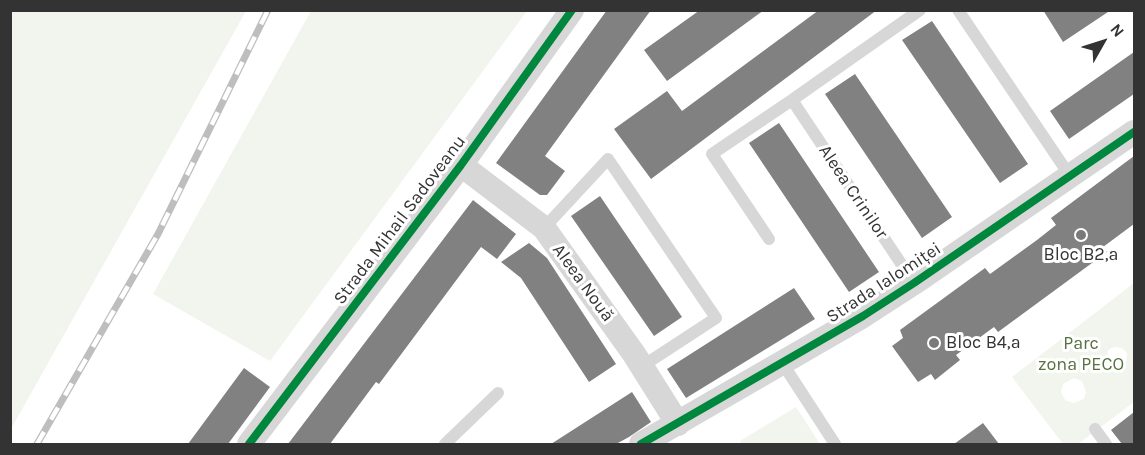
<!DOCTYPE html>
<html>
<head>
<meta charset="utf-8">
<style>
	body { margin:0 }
	#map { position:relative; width:1145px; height:455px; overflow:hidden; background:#fff; font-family:Karla,sans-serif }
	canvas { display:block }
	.frame { position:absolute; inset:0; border:12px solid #333; pointer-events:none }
	.north { position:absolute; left:1073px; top:12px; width:60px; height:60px; -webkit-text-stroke:4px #fff; paint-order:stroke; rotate:51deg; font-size:16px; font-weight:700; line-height:24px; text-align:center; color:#333 }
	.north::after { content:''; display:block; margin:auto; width:21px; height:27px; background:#333; clip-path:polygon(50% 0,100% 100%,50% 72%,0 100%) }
</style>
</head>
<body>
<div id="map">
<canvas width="1145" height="455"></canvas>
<div class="frame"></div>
<div class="north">N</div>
</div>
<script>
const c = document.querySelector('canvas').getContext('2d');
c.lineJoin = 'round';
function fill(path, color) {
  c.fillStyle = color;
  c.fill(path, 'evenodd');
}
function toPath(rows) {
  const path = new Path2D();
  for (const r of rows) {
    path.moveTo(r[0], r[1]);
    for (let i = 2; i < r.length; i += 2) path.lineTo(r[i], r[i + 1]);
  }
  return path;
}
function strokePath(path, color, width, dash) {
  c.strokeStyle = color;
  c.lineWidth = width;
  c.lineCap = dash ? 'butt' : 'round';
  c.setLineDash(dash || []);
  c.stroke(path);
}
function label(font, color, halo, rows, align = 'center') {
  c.font = font + ' Karla,sans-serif';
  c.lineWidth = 6;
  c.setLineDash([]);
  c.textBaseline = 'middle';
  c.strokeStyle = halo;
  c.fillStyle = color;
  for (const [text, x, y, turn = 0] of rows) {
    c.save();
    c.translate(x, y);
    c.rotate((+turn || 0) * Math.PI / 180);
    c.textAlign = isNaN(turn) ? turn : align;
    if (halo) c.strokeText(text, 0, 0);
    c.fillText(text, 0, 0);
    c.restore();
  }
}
fill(toPath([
	[11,10,246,11,11,429,10,11],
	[311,11,527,11,270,361,153,294],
	[1134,283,1134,402,1078,444,1063,444,1012,377],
	[1114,347,1122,348,1127,353,1126,363,1121,368,1114,368,1106,361,1108,350],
	[1074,378,1082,381,1086,392,1084,399,1073,403,1065,400,1061,392,1063,384],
	[796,407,820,444,742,444,740,441]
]), '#f1f5ed');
fill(toPath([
	[607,10,651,10,545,156,565,171,547,195,540,195,496,163],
	[700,10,764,10,667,81,644,50],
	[819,10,877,10,651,179,614,129,667,91,682,111],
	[1043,10,1111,10,1063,42],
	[932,21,1028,164,1000,183,902,40],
	[1134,52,1134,94,1069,139,1050,111],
	[855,74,952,217,922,238,825,94],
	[779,123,879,272,849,292,749,143],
	[1134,156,1134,224,1103,247,1107,252,998,332,994,327,956,355,960,360,935,380,931,374,918,382,892,346,903,338,900,330,985,268,990,274,1037,240,1056,225,1051,218],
	[600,196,682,317,654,336,571,216],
	[473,200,516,234,497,259,481,247,379,384,376,382,330,444,288,444],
	[529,243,547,258,616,364,589,382,521,278,501,262],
	[794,288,815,319,686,398,667,369],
	[244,368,270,387,228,444,188,444],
	[632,392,651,422,629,437,616,444,551,444],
	[1134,412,1134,444,1122,444,1111,430],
	[983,423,999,444,954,444]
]), '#818181');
strokePath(toPath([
	[958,10,1070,176],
	[544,228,608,159,716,318,641,367],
	[769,239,712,154,792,100],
	[914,283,792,100,920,10],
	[783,364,835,444],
	[1095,429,1106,444],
	[445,444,498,393]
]), '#d7d7d7', 12);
strokePath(toPath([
	[461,165,544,228,634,354,678,424],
	[249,444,461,165,572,10],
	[641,444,863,316,914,283,1134,132]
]), '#d7d7d7', 24);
const rail = toPath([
	[37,444,158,234,268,10]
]);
strokePath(rail, '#bebebe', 7);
strokePath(rail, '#fff', 4.5, [14]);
strokePath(toPath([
	[249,444,461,165,572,10],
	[641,444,863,316,914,283,1134,132]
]), '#00873e', 8);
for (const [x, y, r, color] of [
	[1081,235,6,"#7a7a7a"],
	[934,343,6,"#7a7a7a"]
]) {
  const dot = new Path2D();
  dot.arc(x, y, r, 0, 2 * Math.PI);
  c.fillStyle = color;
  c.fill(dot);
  strokePath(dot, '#fff', 2);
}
label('18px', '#333', '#fff', [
	["Aleea Crinilor",853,192,56],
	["Strada Mihail Sadoveanu",400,220,-53],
	["Aleea Nouă",583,283,54],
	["Strada Ialomiței",884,283,-33]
]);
label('18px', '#333', '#fff', [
	["Bloc B2,a",1081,255],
	["Bloc B4,a",946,343,"left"]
]);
label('18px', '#56703f', '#fff', [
	["Parc",1081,344],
	["zona PECO",1081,365]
]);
</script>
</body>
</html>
